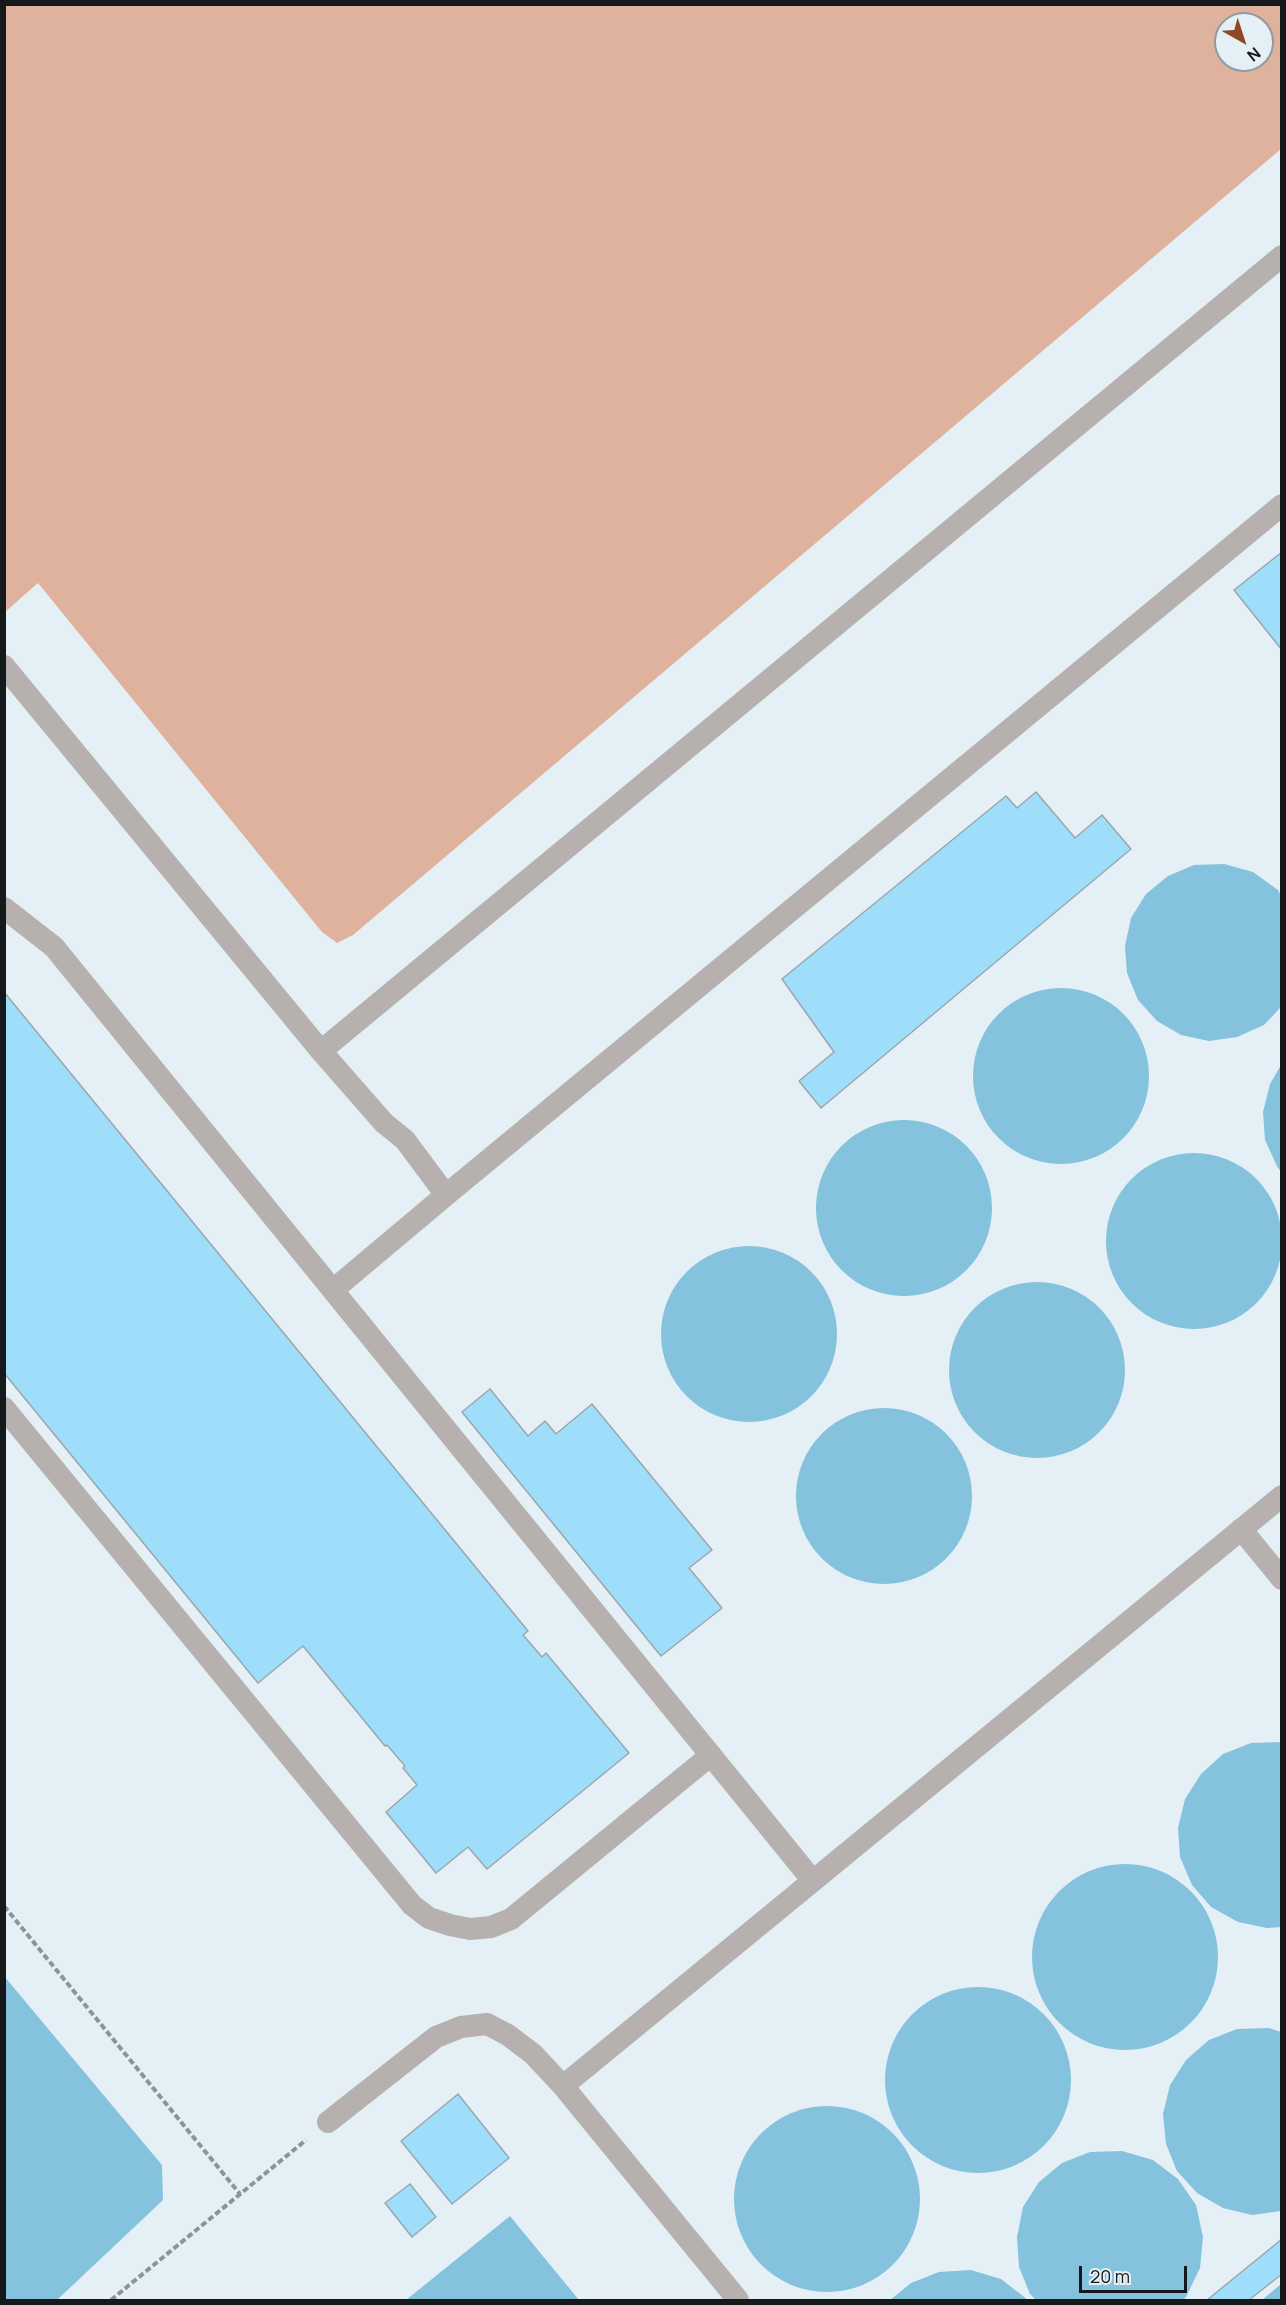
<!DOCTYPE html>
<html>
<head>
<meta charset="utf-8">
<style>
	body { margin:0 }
	#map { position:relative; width:1286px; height:2305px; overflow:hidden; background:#e4f0f6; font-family:Manrope,sans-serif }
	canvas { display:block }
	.frame { position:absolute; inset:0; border:6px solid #14191b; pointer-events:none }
	.north { position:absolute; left:1214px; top:12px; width:60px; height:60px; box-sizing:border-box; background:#e4f0f6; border:2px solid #919a9e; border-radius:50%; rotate:141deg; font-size:16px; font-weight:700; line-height:24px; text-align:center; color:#14191b }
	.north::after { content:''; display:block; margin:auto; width:21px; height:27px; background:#8f4824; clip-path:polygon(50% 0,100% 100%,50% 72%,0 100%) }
	.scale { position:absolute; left:1079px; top:2266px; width:108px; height:27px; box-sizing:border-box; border:3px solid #14191b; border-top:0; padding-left:8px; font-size:18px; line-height:21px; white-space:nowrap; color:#14191b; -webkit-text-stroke:4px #e4f0f6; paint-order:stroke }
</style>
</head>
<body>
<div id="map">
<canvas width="1286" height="2305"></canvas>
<div class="frame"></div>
<div class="north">N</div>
<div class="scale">20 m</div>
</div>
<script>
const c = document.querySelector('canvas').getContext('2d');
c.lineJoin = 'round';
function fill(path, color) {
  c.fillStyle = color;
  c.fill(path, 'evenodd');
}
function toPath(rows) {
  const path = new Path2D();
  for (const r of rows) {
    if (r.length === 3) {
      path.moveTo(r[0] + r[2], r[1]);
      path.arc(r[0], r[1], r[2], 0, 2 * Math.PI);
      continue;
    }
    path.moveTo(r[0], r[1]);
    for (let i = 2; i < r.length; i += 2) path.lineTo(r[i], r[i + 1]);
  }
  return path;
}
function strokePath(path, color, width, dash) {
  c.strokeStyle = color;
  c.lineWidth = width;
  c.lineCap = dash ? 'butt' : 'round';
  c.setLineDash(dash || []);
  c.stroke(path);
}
fill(toPath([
	[5,4,1281,5,1281,149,353,935,337,943,322,932,38,583,5,612],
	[1226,24,1262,24,1262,60,1226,60]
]), '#dfb29d');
fill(toPath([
	[1224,864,1253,872,1278,890,1281,896,1281,1007,1264,1025,1237,1037,1209,1041,1181,1035,1157,1021,1138,1000,1127,973,1125,946,1131,918,1146,894,1168,876,1194,865],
	[1061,1076,88],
	[1281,1065,1281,1172,1277,1166,1265,1140,1263,1112,1270,1084],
	[904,1208,88],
	[1194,1241,88],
	[749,1334,88],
	[1037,1370,88],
	[884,1496,88],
	[1281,1742,1281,1927,1267,1928,1238,1922,1211,1907,1192,1885,1180,1857,1178,1828,1185,1799,1201,1774,1223,1754,1251,1743],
	[1125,1957,93],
	[4,1976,162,2165,163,2200,57,2300,5,2300],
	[978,2080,93],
	[1269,2028,1281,2032,1281,2211,1252,2215,1223,2208,1197,2193,1177,2171,1166,2144,1163,2114,1170,2085,1186,2060,1209,2040,1237,2029],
	[827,2199,93],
	[1122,2151,1153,2160,1178,2179,1196,2205,1203,2237,1200,2268,1186,2297,1183,2300,1036,2300,1030,2294,1019,2267,1017,2237,1023,2207,1039,2182,1062,2163,1090,2152],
	[510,2216,579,2300,406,2300],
	[971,2270,1001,2279,1028,2300,890,2300,911,2283,939,2272],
	[1281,2284,1281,2300,1261,2300,1262,2300]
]), '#84c2dd');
const building = toPath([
	[1282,552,1282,650,1234,590,1282,552],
	[1036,792,1075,838,1102,815,1131,849,821,1108,799,1081,834,1052,782,979,1006,796,1017,808,1036,792],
	[4,992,528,1631,523,1635,542,1657,546,1653,629,1753,487,1869,468,1847,436,1873,386,1812,417,1785,403,1768,405,1766,387,1745,385,1746,303,1646,258,1683,4,1373,4,992],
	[490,1389,528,1436,545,1421,556,1434,592,1404,712,1550,689,1568,722,1608,661,1656,462,1412,490,1389],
	[458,2094,509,2158,452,2204,401,2141,458,2094],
	[410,2184,436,2217,412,2237,385,2203,410,2184],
	[1282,2239,1282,2274,1249,2300,1207,2300,1282,2239]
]);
fill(building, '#9fdefb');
strokePath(building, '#9ba6ac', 1.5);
strokePath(toPath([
	[4,1906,240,2194],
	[111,2300,306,2140]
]), '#8b9498', 4, [6, 3]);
strokePath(toPath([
	[4,666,321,1051,384,1123,405,1140,446,1195,1282,505],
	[4,908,54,947,813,1881],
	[321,1051,1282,256],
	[333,1290,446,1195],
	[4,1408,412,1905,429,1918,450,1925,470,1929,491,1927,511,1919,711,1755],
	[1241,1529,1282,1579],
	[563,2086,1282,1496],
	[328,2122,436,2037,461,2027,487,2024,508,2035,533,2054,563,2086,738,2300]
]), '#b6b1ae', 22);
</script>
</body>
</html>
